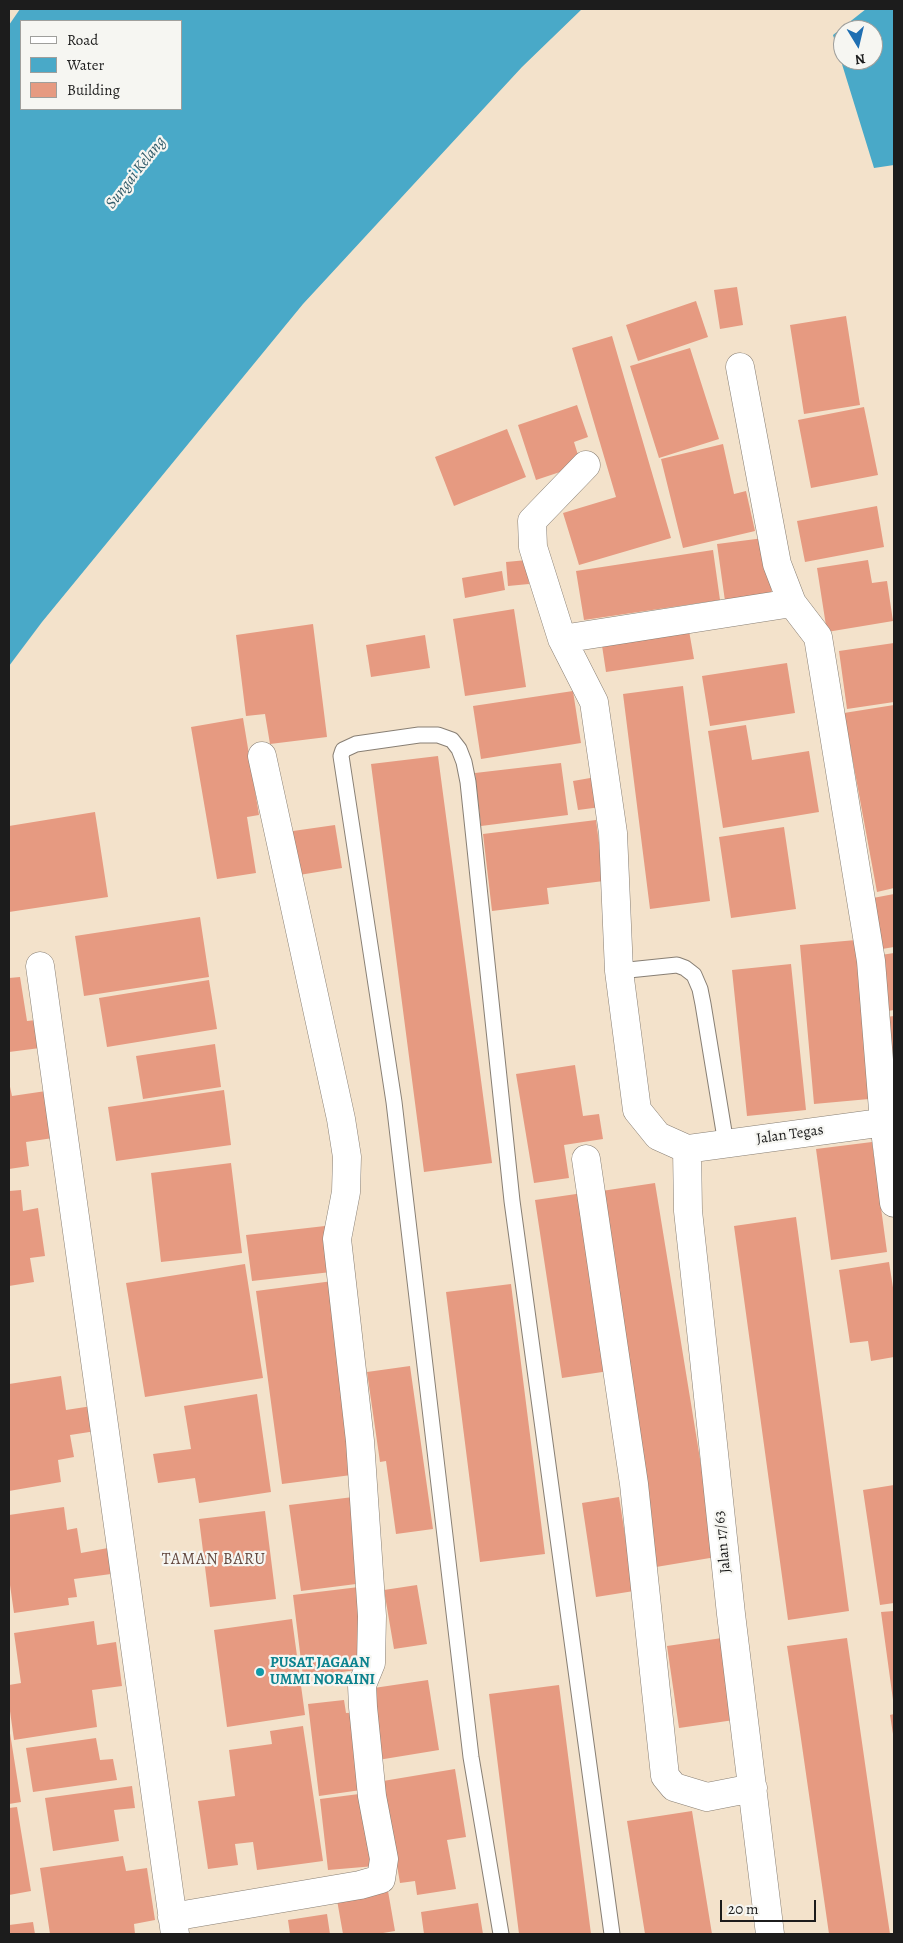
<!DOCTYPE html>
<html>
<head>
<meta charset="utf-8">
<style>
	body { margin:0 }
	#map { position:relative; width:903px; height:1943px; overflow:hidden; background:#f3e2cb; font-family:Alegreya,serif }
	canvas { display:block }
	.frame { position:absolute; inset:0; border:10px solid #1c1c1c; pointer-events:none }
	.legend { position:absolute; left:20px; top:20px; width:162px; height:90px; box-sizing:border-box; background:#f6f6f2; border:1px solid #9f9f9c; margin:0; padding:6px 9px; list-style:none; font-size:15px; color:#1c1c1c }
	.legend li { display:flex; align-items:center; gap:10px; height:25px }
	.legend b { width:25px; border:1px solid #9f9f9c }
	.north { position:absolute; left:833px; top:20px; width:50px; height:50px; box-sizing:border-box; background:#f6f6f2; border:1px solid #9f9f9c; border-radius:50%; rotate:171deg; font-size:14px; font-weight:700; line-height:20px; text-align:center; color:#1c1c1c }
	.north::after { content:''; display:block; margin:auto; width:18px; height:22px; background:#1f6fb2; clip-path:polygon(50% 0,100% 100%,50% 72%,0 100%) }
	.scale { position:absolute; left:720px; top:1900px; width:96px; height:22px; box-sizing:border-box; border:2px solid #1c1c1c; border-top:0; padding-left:6px; font-size:15px; line-height:18px; white-space:nowrap; color:#1c1c1c; -webkit-text-stroke:4px #f6f6f2; paint-order:stroke }
</style>
</head>
<body>
<div id="map">
<canvas width="903" height="1943"></canvas>
<div class="frame"></div>
<ul class="legend">
<li><b style="height:6px;background:#fff"></b>Road</li>
<li><b style="height:14px;background:#49a9c8"></b>Water</li>
<li><b style="height:14px;background:#e69a81"></b>Building</li>
</ul>
<div class="north">N</div>
<div class="scale">20 m</div>
</div>
<script>
const c = document.querySelector('canvas').getContext('2d');
c.lineJoin = 'round';
function fill(path, color) {
  c.fillStyle = color;
  c.fill(path, 'evenodd');
}
function toPath(rows) {
  const path = new Path2D();
  for (const r of rows) {
    path.moveTo(r[0], r[1]);
    for (let i = 2; i < r.length; i += 2) path.lineTo(r[i], r[i + 1]);
  }
  return path;
}
function strokePath(path, color, width, dash) {
  c.strokeStyle = color;
  c.lineWidth = width;
  c.lineCap = dash ? 'butt' : 'round';
  c.setLineDash(dash || []);
  c.stroke(path);
}
function label(font, color, halo, rows, align = 'center') {
  c.font = font + ' Alegreya,serif';
  c.lineWidth = 4.5;
  c.setLineDash([]);
  c.textBaseline = 'middle';
  c.strokeStyle = halo;
  c.fillStyle = color;
  for (const [text, x, y, turn = 0] of rows) {
    c.save();
    c.translate(x, y);
    c.rotate((+turn || 0) * Math.PI / 180);
    c.textAlign = isNaN(turn) ? turn : align;
    if (halo) c.strokeText(text, 0, 0);
    c.fillText(text, 0, 0);
    c.restore();
  }
}
fill(toPath([
	[20,9,582,9,522,67,303,304,42,622,9,666,9,25],
	[21,21,181,21,181,109,21,109],
	[866,9,894,9,894,165,874,168,833,35],
	[843,30,873,30,873,60,843,60]
]), '#49a9c8');
fill(toPath([
	[737,287,743,325,720,329,714,290],
	[696,301,708,337,638,361,626,325],
	[846,316,860,405,804,414,790,325],
	[612,336,671,538,579,565,563,513,616,497,572,348],
	[690,348,719,439,659,458,630,366],
	[577,405,588,437,574,442,581,465,536,480,518,425],
	[864,407,878,475,811,488,798,420],
	[507,429,526,477,454,506,435,457],
	[723,444,734,494,746,491,755,531,683,548,661,459],
	[877,506,884,547,805,562,797,521],
	[764,538,772,594,725,601,717,544],
	[713,550,720,600,584,620,576,571],
	[527,560,529,584,508,586,506,562],
	[868,560,872,583,887,581,893,621,827,632,817,568],
	[502,571,505,590,465,598,462,578],
	[514,609,526,687,465,696,453,619],
	[313,624,327,737,270,744,265,714,246,716,236,635],
	[688,625,694,659,606,672,601,639],
	[425,635,430,668,371,677,366,645],
	[894,643,894,702,847,709,839,651],
	[787,663,795,713,710,726,702,676],
	[683,686,710,901,650,909,623,694],
	[573,691,581,743,481,759,473,706],
	[894,705,894,888,877,892,844,713],
	[243,718,259,815,247,817,256,873,217,879,191,727],
	[746,725,752,760,809,751,819,812,723,828,708,731],
	[438,756,492,1163,424,1172,371,764],
	[561,763,568,815,481,826,475,773],
	[596,777,601,807,578,810,573,781],
	[95,812,108,897,9,912,9,826],
	[596,820,604,881,547,888,549,904,492,911,483,834],
	[335,825,342,868,293,876,286,832],
	[784,827,796,909,731,918,719,837],
	[894,894,894,947,882,949,873,898],
	[200,917,209,977,84,996,75,936],
	[856,940,869,1099,814,1104,800,945],
	[894,953,894,1010,888,1011,881,955],
	[791,964,806,1110,747,1116,732,970],
	[20,977,27,1021,36,1020,40,1048,9,1052,9,978],
	[209,980,217,1029,107,1047,99,998],
	[894,1016,894,1087,886,1017],
	[215,1044,221,1087,143,1099,136,1056],
	[575,1065,583,1116,599,1114,603,1139,564,1145,569,1178,534,1183,516,1074],
	[9,1082,12,1096,46,1091,53,1138,26,1142,29,1166,9,1169],
	[224,1090,231,1145,116,1161,108,1107],
	[872,1142,887,1252,831,1260,816,1149],
	[231,1163,242,1253,161,1262,151,1173],
	[655,1183,716,1557,656,1567,595,1192],
	[21,1190,23,1211,38,1208,45,1256,30,1258,34,1282,9,1286,9,1191],
	[583,1193,609,1371,562,1378,535,1200],
	[796,1217,849,1611,788,1620,734,1226],
	[325,1226,331,1272,252,1281,246,1235],
	[889,1262,894,1294,894,1357,871,1361,868,1341,850,1343,839,1270],
	[245,1264,263,1378,145,1397,126,1283],
	[333,1281,359,1474,282,1484,256,1291],
	[511,1284,545,1554,480,1562,446,1292],
	[410,1366,433,1529,396,1534,386,1461,380,1462,367,1372],
	[61,1376,66,1410,92,1406,96,1431,70,1435,74,1457,58,1460,61,1482,9,1491,9,1384],
	[257,1394,271,1492,199,1503,195,1478,158,1483,153,1454,191,1449,184,1406],
	[894,1485,894,1603,880,1605,863,1490],
	[353,1497,364,1583,301,1591,289,1505],
	[619,1497,634,1591,596,1597,582,1503],
	[64,1507,67,1530,77,1528,81,1553,108,1548,111,1574,74,1579,77,1597,68,1598,69,1605,14,1613,9,1578,9,1515],
	[265,1511,276,1599,210,1607,199,1519],
	[417,1585,427,1644,394,1649,384,1590],
	[359,1587,365,1669,303,1677,293,1595],
	[894,1611,894,1700,893,1700,881,1612],
	[292,1619,305,1715,227,1727,214,1630],
	[94,1621,97,1645,116,1642,122,1686,92,1690,97,1727,14,1740,9,1704,9,1685,21,1683,14,1633],
	[722,1638,734,1720,679,1728,667,1646],
	[847,1638,877,1847,890,1934,829,1934,799,1725,787,1646],
	[428,1680,439,1750,378,1760,367,1689],
	[559,1685,591,1934,519,1934,489,1694],
	[344,1700,346,1713,359,1712,368,1789,319,1796,308,1704],
	[894,1714,894,1734,893,1734,890,1715],
	[303,1726,323,1861,257,1870,253,1842,235,1844,238,1865,208,1869,198,1801,235,1796,229,1750,272,1744,270,1731],
	[9,1727,21,1802,9,1804],
	[96,1738,100,1760,113,1759,117,1780,33,1792,26,1748],
	[455,1769,466,1837,447,1840,456,1889,417,1895,415,1881,400,1883,383,1781],
	[132,1786,135,1808,114,1810,119,1841,53,1851,45,1798],
	[367,1793,375,1866,328,1870,320,1799],
	[17,1807,31,1891,9,1895,9,1808],
	[692,1811,712,1934,645,1934,627,1821],
	[123,1856,126,1871,147,1868,155,1920,134,1924,135,1934,50,1934,40,1868],
	[388,1891,395,1931,377,1934,343,1934,337,1900],
	[478,1903,483,1934,424,1934,421,1912],
	[327,1914,330,1934,290,1934,288,1920],
	[33,1922,35,1934,9,1934,9,1925]
]), '#e69a81');
const lane = toPath([
	[619,971,677,965,685,968,694,975,700,989,703,1004,726,1144],
	[501,1934,471,1757,394,1102,341,756,343,750,356,744,419,735,438,735,452,740,459,749,464,762,468,782,512,1201,612,1934]
]);
const street = toPath([
	[740,367,777,564,792,603,818,637,871,961,884,1122,894,1203],
	[586,465,532,521,533,547,562,639,594,702,613,833,619,971,637,1110,658,1136,687,1149],
	[562,639,792,603],
	[40,966,175,1934],
	[687,1149,688,1211,703,1349,731,1614,770,1934],
	[687,1149,894,1121],
	[586,1159,634,1484,665,1776,674,1787,707,1797,753,1788],
	[172,1917,360,1885,381,1879,384,1859,372,1796,363,1707,362,1685,371,1663,372,1616,360,1441,337,1239,346,1192,347,1157,341,1119,262,756]
]);
strokePath(lane, '#887f74', 17);
strokePath(street, '#887f74', 29);
strokePath(lane, '#fff', 15);
strokePath(street, '#fff', 28);
for (const [x, y, r, color] of [
	[260,1672,5,"#0f9aa8"]
]) {
  const dot = new Path2D();
  dot.arc(x, y, r, 0, 2 * Math.PI);
  c.fillStyle = color;
  c.fill(dot);
  strokePath(dot, '#f6f6f2', 2);
}
label('15px', '#1c1c1c', '#f6f6f2', [
	["Jalan Tegas",790,1135,-8],
	["Jalan 17/63",723,1542,-96]
]);
label('bold 15px', '#0d838f', '#f6f6f2', [
	["PUSAT JAGAAN",270,1663],
	["UMMI NORAINI",270,1680]
], 'left');
label('italic 16px', '#305b69', '#f6f6f2', [
	["Sungai Kelang",136,173,-52]
]);
c.letterSpacing = '1px';
label('16px', '#63483f', '#f6f6f2', [
	["TAMAN BARU",214,1560]
]);
c.letterSpacing = '0px';
</script>
</body>
</html>
